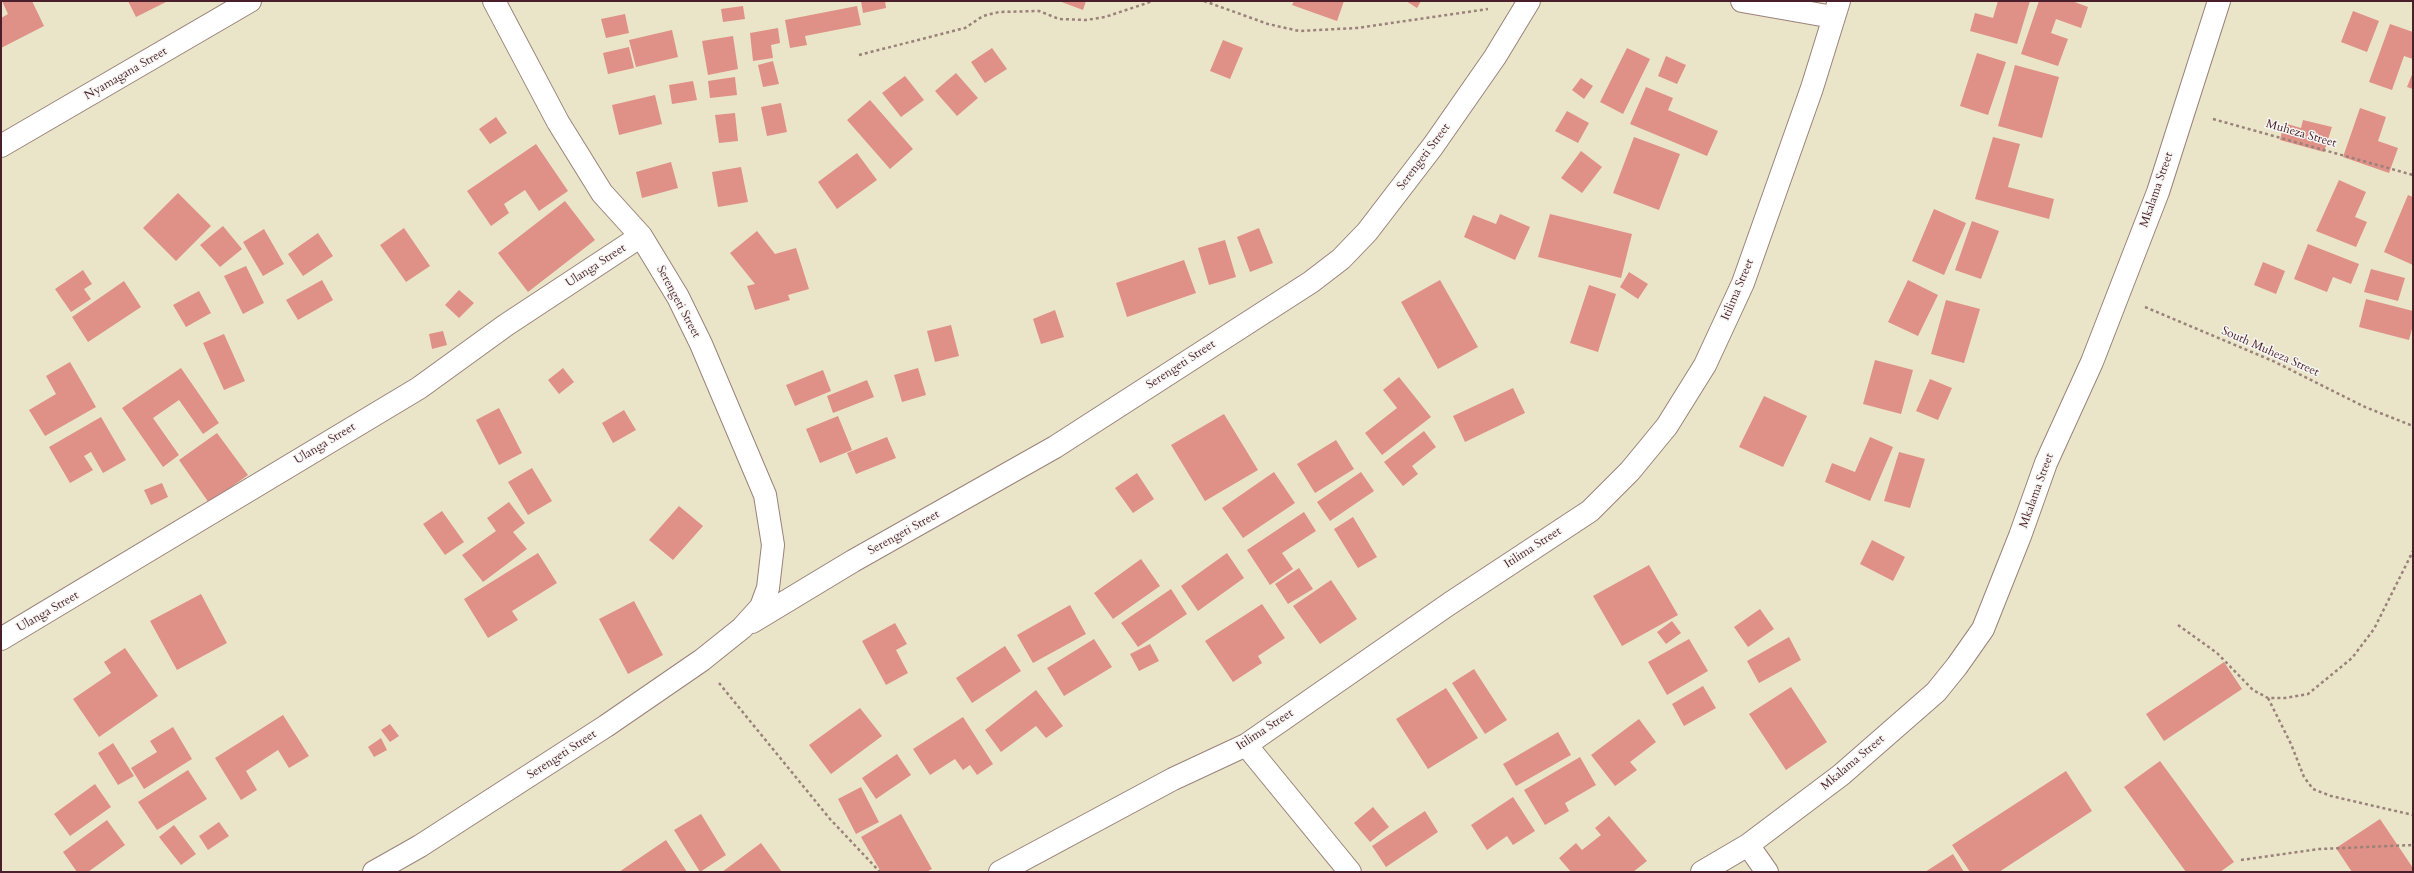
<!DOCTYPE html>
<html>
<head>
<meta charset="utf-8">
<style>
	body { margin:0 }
	#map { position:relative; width:2414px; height:873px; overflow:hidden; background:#eae5c9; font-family:Cardo,serif }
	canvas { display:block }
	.frame { position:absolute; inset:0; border:2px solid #4a1f2b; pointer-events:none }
</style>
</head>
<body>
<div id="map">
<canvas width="2414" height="873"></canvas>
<div class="frame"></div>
</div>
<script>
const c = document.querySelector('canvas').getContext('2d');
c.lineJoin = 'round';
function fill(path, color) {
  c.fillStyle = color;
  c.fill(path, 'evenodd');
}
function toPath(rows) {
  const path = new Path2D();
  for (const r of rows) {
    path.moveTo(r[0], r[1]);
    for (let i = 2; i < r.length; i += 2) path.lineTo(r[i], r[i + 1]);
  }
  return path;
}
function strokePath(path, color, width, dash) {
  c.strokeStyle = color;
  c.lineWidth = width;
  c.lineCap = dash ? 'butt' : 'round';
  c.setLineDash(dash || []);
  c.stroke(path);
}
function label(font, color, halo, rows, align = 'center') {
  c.font = font + ' Cardo,serif';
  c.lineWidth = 3;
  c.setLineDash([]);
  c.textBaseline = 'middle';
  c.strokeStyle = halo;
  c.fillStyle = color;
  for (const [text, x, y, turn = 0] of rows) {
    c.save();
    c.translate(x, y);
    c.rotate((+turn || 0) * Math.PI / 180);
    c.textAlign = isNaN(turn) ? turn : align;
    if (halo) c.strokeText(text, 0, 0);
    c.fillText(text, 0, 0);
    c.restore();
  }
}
fill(toPath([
	[2,1,32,1,44,26,1,48,1,18,8,14],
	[128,1,168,1,136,17],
	[861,1,885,1,886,8,863,13],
	[1059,1,1086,1,1083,10],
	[1294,1,1344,1,1337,21,1292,5],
	[1406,1,1421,1,1417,8],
	[1998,1,2030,1,2017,44,1970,31,1975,13,1993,18],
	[2039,1,2072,1,2088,7,2081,28,2056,19,2051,33,2068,39,2058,66,2021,54],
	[743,6,745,19,723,22,721,9],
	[857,6,861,25,805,36,807,45,790,48,785,20],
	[2353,11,2379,21,2367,52,2341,42],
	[625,14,629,33,606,38,601,19],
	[2390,24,2413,32,2413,59,2404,56,2392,90,2369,82],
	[778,28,780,43,771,45,773,58,753,61,750,33],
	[672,30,678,57,636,67,629,40],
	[733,36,738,69,708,75,702,41],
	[1223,40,1243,48,1230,79,1210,71],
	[629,47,634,68,608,74,603,53],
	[992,48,1007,69,985,83,971,62],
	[1627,48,1650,59,1623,114,1600,102],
	[1977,53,2006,62,1988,115,1960,106],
	[1666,56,1686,65,1677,84,1658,76],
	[773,61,779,84,763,87,758,65],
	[2015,65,2059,77,2042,138,1998,126],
	[2413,72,2413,89,2407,87],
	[956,73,978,98,957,116,935,91],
	[905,76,924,100,901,117,882,93],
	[735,77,737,95,710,98,708,81],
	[1581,78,1593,86,1584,99,1572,90],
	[693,81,697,100,672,104,669,85],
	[1646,87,1673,98,1668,110,1718,131,1707,156,1630,124],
	[655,95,662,124,619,135,612,105],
	[870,100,913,149,890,169,847,120],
	[781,103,787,132,767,136,761,107],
	[2360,108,2386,117,2378,141,2398,148,2389,173,2343,157],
	[1567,111,1589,123,1578,143,1555,131],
	[735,113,738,141,719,143,715,115],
	[496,117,507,133,490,144,479,129],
	[2303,120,2332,127,2324,152,2280,140,2284,123,2301,128],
	[1634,137,1680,154,1659,210,1613,193],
	[1993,137,2020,144,2008,187,2054,199,2049,219,1975,199],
	[536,144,568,191,539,211,525,190,504,204,509,213,491,226,467,191],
	[1581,151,1602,167,1582,193,1561,178],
	[857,153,877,180,837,209,818,182],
	[671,162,678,188,642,198,636,172],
	[741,167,748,202,718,207,712,172],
	[2339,180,2366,192,2355,217,2367,222,2356,247,2316,231],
	[178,193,211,226,176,261,143,228],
	[2408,195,2413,197,2413,265,2384,252],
	[565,201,595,240,528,292,498,253],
	[1934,209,1966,223,1944,275,1912,261],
	[1500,214,1530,227,1515,260,1464,237,1473,215,1496,224],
	[1550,214,1632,234,1621,278,1538,257],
	[1972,221,1999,231,1981,279,1955,270],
	[223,226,242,249,220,267,200,245],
	[404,228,430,266,406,282,380,245],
	[1259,228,1273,263,1250,272,1237,237],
	[264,229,284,264,263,276,243,242],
	[757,231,775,254,796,248,809,289,788,295,790,300,755,310,747,286,755,284,730,253],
	[318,233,333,256,303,276,288,254],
	[1225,240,1236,277,1209,285,1198,248],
	[2308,244,2359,264,2351,284,2333,277,2327,292,2294,279],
	[1184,260,1196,293,1127,317,1116,283],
	[2263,262,2285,271,2276,294,2254,285],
	[246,266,264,303,243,314,224,276],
	[2371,269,2405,278,2398,301,2364,292],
	[83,270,92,284,84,289,91,299,71,312,55,289],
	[1629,272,1648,284,1638,299,1620,287],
	[322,280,333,300,298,320,286,300],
	[1440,280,1478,347,1438,369,1401,302],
	[1908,280,1938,295,1918,336,1888,322],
	[124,281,141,307,88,342,72,317],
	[1589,285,1616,294,1598,352,1570,343],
	[459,290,474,303,459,318,445,305],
	[199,291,211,313,186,327,173,305],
	[2366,299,2413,311,2413,325,2409,340,2359,327],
	[1946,300,1980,309,1964,363,1931,354],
	[1055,310,1064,337,1041,344,1033,319],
	[951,325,959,356,935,362,927,331],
	[443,331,447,345,432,349,429,334],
	[224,334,245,381,224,390,203,343],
	[1875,360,1913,370,1901,414,1863,404],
	[70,362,96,407,45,436,29,410,56,394,46,376],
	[181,368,219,423,203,434,179,400,153,418,179,455,163,467,122,408],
	[563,368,574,382,559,394,548,380],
	[918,368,926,395,902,402,894,375],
	[823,370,831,391,795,406,786,385],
	[1399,377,1431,417,1382,455,1365,433,1397,408,1383,390],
	[1930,379,1952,388,1938,420,1916,411],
	[867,380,874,397,833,413,827,396],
	[1513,388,1525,413,1465,442,1453,416],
	[1764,396,1807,416,1783,467,1739,447],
	[499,408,522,453,499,465,476,420],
	[624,410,636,430,613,443,602,423],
	[1224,414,1258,470,1205,501,1171,445],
	[838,416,852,450,820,463,806,429],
	[101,417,126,460,103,473,91,452,84,456,93,470,70,483,49,447],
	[1424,431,1436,447,1412,466,1418,474,1403,486,1384,462],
	[217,433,248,475,209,503,179,460],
	[887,437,896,458,856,474,847,453],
	[1870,437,1893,447,1870,501,1825,482,1832,463,1855,472],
	[1336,440,1354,469,1315,493,1297,464],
	[1899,452,1925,459,1910,508,1884,501],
	[532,468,552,501,528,515,508,482],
	[1274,472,1295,503,1243,538,1222,508],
	[1361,472,1374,491,1330,521,1317,502],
	[1137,473,1154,499,1133,513,1115,488],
	[162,483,168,497,151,505,144,490],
	[509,502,525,523,513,532,527,549,483,582,462,555,496,531,487,518],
	[679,506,703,526,673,560,649,540],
	[442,511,464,542,445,555,423,524],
	[1304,512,1316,531,1282,553,1293,569,1270,585,1247,550],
	[1353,517,1377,557,1358,568,1334,529],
	[1872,540,1905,557,1893,581,1860,564],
	[538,553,557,583,512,611,518,620,488,638,464,599],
	[1227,553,1244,578,1198,611,1181,586],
	[1141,559,1160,586,1113,619,1094,593],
	[1649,565,1678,615,1622,646,1593,596],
	[1299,568,1313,589,1288,604,1275,584],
	[1331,580,1357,619,1320,644,1293,606],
	[1171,589,1187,614,1138,647,1121,623],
	[201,594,227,643,177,670,150,621],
	[634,601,663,655,628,674,599,619],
	[1262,604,1285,638,1258,656,1262,663,1233,682,1205,641],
	[1070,605,1086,634,1033,663,1017,635],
	[1760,609,1774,629,1748,647,1734,627],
	[1672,621,1681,633,1666,644,1657,632],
	[895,623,907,644,896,650,908,673,886,685,862,641],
	[1789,637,1801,660,1759,683,1747,661],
	[1094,639,1112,667,1064,696,1047,668],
	[1689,639,1708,671,1667,695,1648,662],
	[1150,644,1159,661,1139,671,1130,654],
	[1005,646,1021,671,972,703,956,678],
	[125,648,158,696,99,737,73,699,111,673,104,662],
	[2224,662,2242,689,2164,741,2146,714],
	[1474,669,1507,720,1485,734,1452,683],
	[1703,686,1716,708,1684,726,1672,704],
	[1791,687,1827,742,1786,770,1749,714],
	[1446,688,1478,738,1428,769,1396,719],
	[1036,690,1063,726,1046,738,1036,726,1001,752,985,730],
	[860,708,882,736,831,774,809,745],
	[283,715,309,756,289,768,278,750,246,771,257,790,241,800,215,758],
	[963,717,993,764,977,775,970,765,963,770,955,759,930,775,913,749],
	[1639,719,1656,742,1630,762,1637,770,1615,786,1591,755],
	[390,724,399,736,390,742,381,730],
	[173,727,192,759,144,789,131,768,157,752,150,741],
	[1558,732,1571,755,1516,786,1503,764],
	[381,738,387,750,374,757,368,747],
	[113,743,134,776,118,785,98,753],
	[897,754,911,775,876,799,862,778],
	[1580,757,1596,785,1565,803,1569,811,1545,825,1524,790],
	[2160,761,2234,862,2220,872,2186,872,2124,787],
	[188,770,207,799,157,830,138,802],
	[2066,771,2092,811,1999,872,1970,872,1952,845],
	[95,784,111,807,70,836,54,814],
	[861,787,879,822,856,834,838,799],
	[1513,797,1535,831,1513,845,1507,836,1487,850,1471,825],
	[1373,807,1389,827,1370,842,1354,823],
	[1425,811,1438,832,1386,867,1372,846],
	[701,814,726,855,700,872,674,830],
	[901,814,932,869,926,872,881,872,861,837],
	[1609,816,1647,861,1633,872,1571,872,1559,858,1576,843,1582,850,1601,835,1595,828],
	[2380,819,2413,868,2413,872,2352,872,2336,848],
	[107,820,125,845,88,872,77,872,63,852],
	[219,822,229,836,208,850,199,836],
	[174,825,196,854,181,865,159,837],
	[666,840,687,872,619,872],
	[761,843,782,872,722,872],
	[1953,854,1964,872,1925,872]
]), '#df9087');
const minor = toPath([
	[1742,1,1833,17],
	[1,146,250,1],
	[752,622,853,561,1055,447,1311,282,1341,259,1367,232,1433,146,1495,57,1529,1],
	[1,639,419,388,506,325,641,236],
	[1246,745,1350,872],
	[1748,845,1767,872],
	[374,872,420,846,606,726,702,660,742,628,761,607,768,588,773,545,765,495,701,344,678,297,641,236,602,193,558,122,494,1],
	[1000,872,1173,779,1246,745,1449,604,1590,511,1630,471,1667,426,1705,365,1743,283,1812,88,1839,1],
	[1702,872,1748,845,1841,775,1936,692,1957,666,1983,629,2020,536,2046,463,2092,362,2158,192,2219,1]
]);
strokePath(minor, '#9a827a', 24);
strokePath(toPath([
	[1204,1,1268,24,1299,31,1357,28,1488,9],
	[859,55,965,28,983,16,999,12,1039,11,1059,19,1086,20,1105,17,1153,1],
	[2213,119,2413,175],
	[2145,307,2273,361,2365,407,2413,426],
	[2178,625,2217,653,2253,690,2268,698,2285,698,2308,694,2352,658,2374,629,2413,551],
	[719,683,830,819,880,872],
	[2268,698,2291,744,2304,777,2313,789,2331,796,2413,815],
	[2241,860,2319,849,2413,845]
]), '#9a827a', 2.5, [3, 3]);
strokePath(minor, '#fff', 22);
label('12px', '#4a1f2b', '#f6f6f2', [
	["Nyamagana Street",126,74,-30],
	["Muheza Street",2301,134,16],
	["Serengeti Street",1424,157,-53],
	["Mkalama Street",2157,190,-71],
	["Ulanga Street",596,266,-33],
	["Itilima Street",1738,290,-67],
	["Serengeti Street",678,302,62],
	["South Muheza Street",2270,352,24],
	["Serengeti Street",1181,365,-33],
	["Ulanga Street",325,444,-31],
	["Mkalama Street",2037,491,-70],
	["Serengeti Street",904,533,-29],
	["Itilima Street",1533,548,-33],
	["Ulanga Street",48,612,-30],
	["Itilima Street",1265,730,-33],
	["Serengeti Street",562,755,-33],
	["Mkalama Street",1853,763,-40]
]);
</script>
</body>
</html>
